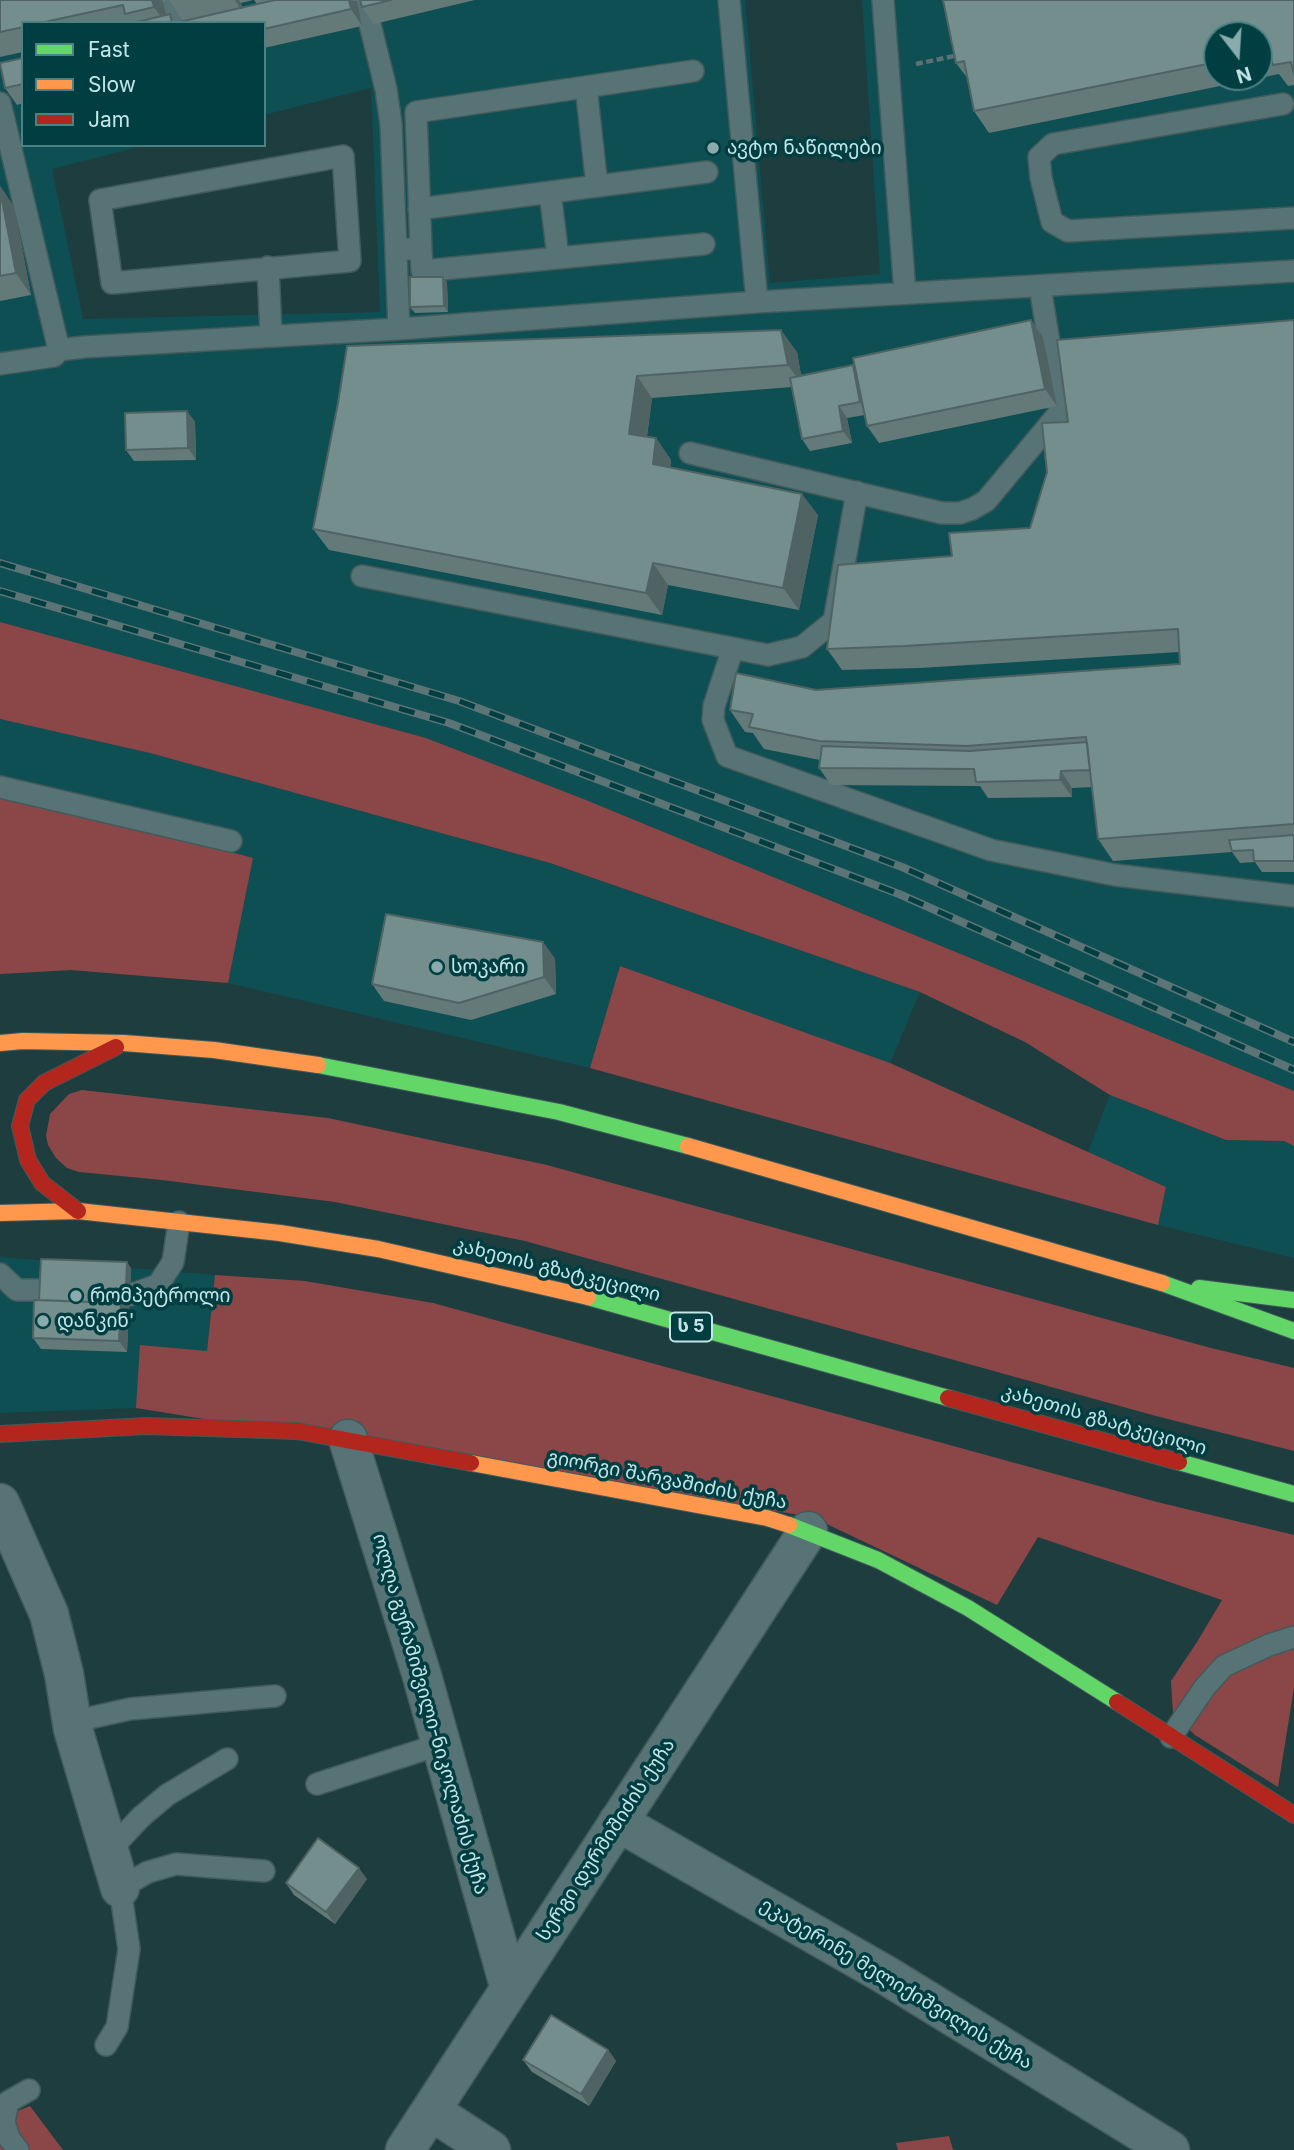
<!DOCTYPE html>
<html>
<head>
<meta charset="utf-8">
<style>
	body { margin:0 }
	#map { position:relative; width:1294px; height:2150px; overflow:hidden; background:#1e3d3f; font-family:Inter,sans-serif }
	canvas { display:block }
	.legend { position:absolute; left:21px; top:21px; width:245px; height:126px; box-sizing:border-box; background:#003e42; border:2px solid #4e8184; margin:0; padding:9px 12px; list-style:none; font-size:21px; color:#c4e6e8 }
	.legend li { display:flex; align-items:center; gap:14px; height:35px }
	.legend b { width:35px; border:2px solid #4e8184 }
	.north { position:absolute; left:1203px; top:21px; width:70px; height:70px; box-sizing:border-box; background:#003e42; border:2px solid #4e8184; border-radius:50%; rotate:163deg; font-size:19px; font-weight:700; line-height:28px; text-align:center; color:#c4e6e8 }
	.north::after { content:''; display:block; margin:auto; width:24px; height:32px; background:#8aabad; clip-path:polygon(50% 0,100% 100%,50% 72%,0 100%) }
</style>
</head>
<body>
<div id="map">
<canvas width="1294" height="2150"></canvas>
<ul class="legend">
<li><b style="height:9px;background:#63d668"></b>Fast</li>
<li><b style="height:9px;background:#ff974d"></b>Slow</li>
<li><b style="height:9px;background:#b3261e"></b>Jam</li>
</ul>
<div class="north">N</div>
</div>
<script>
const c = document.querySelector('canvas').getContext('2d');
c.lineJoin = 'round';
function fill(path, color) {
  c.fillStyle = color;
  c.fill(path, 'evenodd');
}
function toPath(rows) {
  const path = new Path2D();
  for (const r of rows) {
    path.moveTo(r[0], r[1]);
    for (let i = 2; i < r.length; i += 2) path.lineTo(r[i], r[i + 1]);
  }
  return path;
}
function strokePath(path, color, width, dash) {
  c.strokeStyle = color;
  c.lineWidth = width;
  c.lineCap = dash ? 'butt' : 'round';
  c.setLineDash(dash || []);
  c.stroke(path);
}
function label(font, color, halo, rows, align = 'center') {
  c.font = font + ' Inter,"Noto Sans Georgian",sans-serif';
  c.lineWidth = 7;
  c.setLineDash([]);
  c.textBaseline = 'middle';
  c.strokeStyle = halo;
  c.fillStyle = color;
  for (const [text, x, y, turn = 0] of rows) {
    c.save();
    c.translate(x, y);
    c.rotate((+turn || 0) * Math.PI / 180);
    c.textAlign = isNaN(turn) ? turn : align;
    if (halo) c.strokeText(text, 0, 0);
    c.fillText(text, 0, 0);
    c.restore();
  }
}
fill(toPath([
	[0,0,745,0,770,283,880,274,862,0,1294,0,1294,1091,581,798,426,738,0,622],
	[23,23,264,23,264,115,371,88,380,312,83,319,52,169,146,145,23,145],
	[1217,35,1259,35,1259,77,1217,77],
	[0,719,150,753,549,863,920,992,890,1063,620,966,590,1068,228,983,253,858,0,796],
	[1110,1095,1226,1140,1284,1141,1294,1146,1294,1258,1158,1225,1166,1187,1088,1152],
	[0,1257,215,1275,207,1351,136,1408,0,1413]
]), '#0e4f54');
fill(toPath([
	[0,622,426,738,581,798,1294,1091,1294,1146,1284,1141,1226,1140,1110,1095,1025,1042,920,992,550,863,150,753,0,719],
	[0,796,115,821,253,858,228,983,71,970,0,974],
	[620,966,890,1063,1166,1187,1158,1225,590,1068],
	[82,1090,328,1118,547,1165,1207,1347,1294,1368,1294,1451,1156,1416,525,1241,335,1202,162,1180,79,1172,67,1168,56,1158,48,1145,46,1136,50,1114,69,1094],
	[215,1275,305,1281,433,1303,1157,1502,1294,1535,1294,1688,1278,1787,1195,1735,1173,1714,1171,1681,1197,1642,1222,1600,1038,1537,997,1605,812,1517,136,1408,140,1345,207,1351],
	[30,2106,63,2150,0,2150,0,2118],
	[949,2136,953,2150,898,2150,896,2143]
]), '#8b4748');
const lane = toPath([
	[169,0,175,23],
	[364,0,386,89,391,124,399,329],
	[729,0,757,302],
	[883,0,905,293],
	[586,87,597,186],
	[0,103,59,350],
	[1283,104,1053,144,1039,157,1041,178,1052,222,1068,231,1294,218],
	[343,156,350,261,112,283,100,200,343,156],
	[550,192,558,257],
	[419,209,707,172],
	[396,249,421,249,416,112,693,71],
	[421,249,422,271,704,244],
	[268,267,271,336],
	[0,364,54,356,59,350,84,347,399,329,757,302,1294,271],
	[690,453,942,513,960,513,972,509,986,501,1060,412,1040,286],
	[362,576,768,655,802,647,834,621,857,492],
	[733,648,714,706,713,720,727,756,991,850,1115,875,1294,896],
	[0,787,231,841],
	[0,1274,17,1290,44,1290],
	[130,1295,158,1285,173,1262,179,1222],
	[71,1722,130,1709,275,1696],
	[1171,1737,1205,1687,1224,1666,1269,1645,1294,1637],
	[317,1784,441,1744],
	[109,1851,141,1817,167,1795,227,1759],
	[106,2045,117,2027,129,1949,120,1888,148,1872,176,1864,264,1871],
	[18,2150,9,2138,4,2122,8,2102,29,2090]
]);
const street = toPath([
	[348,1439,422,1676,510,1989],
	[0,1503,49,1614,64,1674,73,1729,120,1888],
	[618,1822,884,1974,1170,2150],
	[431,2111,491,2150],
	[405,2150,808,1531]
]);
const fast = toPath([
	[318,1065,559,1112,688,1146],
	[1162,1283,1294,1331],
	[1199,1288,1294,1300],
	[588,1297,948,1398],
	[1179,1462,1294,1494],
	[789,1525,878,1560,968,1608,1117,1702]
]);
const slow = toPath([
	[0,1043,23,1041,124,1043,214,1050,318,1065],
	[688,1146,1162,1283],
	[0,1213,78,1211,280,1233,378,1249,588,1297],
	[471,1463,767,1518,789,1525]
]);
const jam = toPath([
	[78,1211,42,1183,28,1160,20,1126,27,1100,44,1083,116,1047],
	[948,1398,1179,1462],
	[0,1434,146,1426,297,1431,471,1463],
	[1117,1702,1294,1815]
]);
strokePath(lane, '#415a5b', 24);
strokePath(street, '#415a5b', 41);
strokePath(fast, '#415a5b', 18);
strokePath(slow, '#415a5b', 18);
strokePath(jam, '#415a5b', 18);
strokePath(toPath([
	[916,64,959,55]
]), '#5a7274', 4.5, [7, 3.5]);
strokePath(lane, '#587375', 21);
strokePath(street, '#587375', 38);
strokePath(fast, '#63d668', 16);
strokePath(slow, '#ff974d', 16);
strokePath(jam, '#b3261e', 16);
const rail = toPath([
	[0,563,459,701,902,867,1294,1042],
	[0,591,449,723,899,894,1294,1070]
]);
strokePath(rail, '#5d7476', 8);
strokePath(rail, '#003e42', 5, [16]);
fill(toPath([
	[0,0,166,0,163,2,166,15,176,23,183,21,169,0,253,0,241,3,242,8,257,4,254,0,356,0,362,26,264,48,264,23,23,23,23,52,0,57],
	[360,0,475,0,374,24,362,7],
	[1294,0,1294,85,1288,86,1279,74,989,133,974,111,968,79,956,63],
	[1217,35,1259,35,1259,77,1217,77],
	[23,58,23,103,17,105,5,88],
	[0,186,14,207,31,295,0,301],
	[443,277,447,283,448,312,415,313,410,307],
	[1031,320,1043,337,1057,406,879,443,867,426,865,415,847,418,852,443,810,451,802,439,792,387,652,398,647,437,656,438,671,460,670,468,818,515,799,610,668,585,662,615,329,550,313,529,338,403,797,352,801,375,853,365,855,368],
	[1294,320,1294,872,1262,872,1255,862,1240,863,1232,852,1113,861,1098,839,1092,787,1072,788,1072,797,988,798,980,786,831,785,819,768,820,760,764,749,753,733,745,732,730,710,816,690,1180,664,1179,652,920,668,842,670,827,649,952,556,1030,528,1068,422],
	[187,411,195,422,196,460,134,461,126,450],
	[543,942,555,959,556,994,471,1020,384,1001,372,984],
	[131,1268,127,1352,41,1349,33,1338],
	[367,1879,335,1924,294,1895,286,1883],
	[608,2050,616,2061,589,2106,532,2072,523,2060]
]), '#637a79');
fill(toPath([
	[152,0,162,0,163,2,168,23,165,23,154,7],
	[235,0,239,0,241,3,242,11],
	[349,0,357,1,362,26,351,9],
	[0,186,14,207,31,295,16,273],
	[443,277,447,283,448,312,444,306],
	[1031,320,1043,337,1057,406,1045,389],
	[781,330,797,352,803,386,788,365],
	[853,365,861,377,869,414,860,402],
	[637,376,652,398,644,456,629,434],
	[839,406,847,418,852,443,843,431],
	[187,411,195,422,196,460,188,448],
	[656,438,671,460,668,486,653,464],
	[802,494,818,515,799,610,783,588],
	[653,563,668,585,662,615,646,593],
	[1061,771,1072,788,1072,797,1060,780],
	[543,942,555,959,556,994,544,977],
	[127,1262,131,1268,127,1352,119,1341,121,1303],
	[359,1868,367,1879,335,1924,326,1912],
	[608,2050,616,2061,589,2106,581,2094]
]), '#506363');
const building = toPath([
	[0,0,152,0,154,7,125,14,123,5,40,23,23,23,23,27,0,32,0,0],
	[275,0,349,0,351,9,264,29,264,23,175,23,275,0],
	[360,0,391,0,362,7,360,0],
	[943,0,1294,0,1294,74,1291,62,1273,65,1269,51,1259,53,1259,35,1217,35,1217,62,974,111,964,61,956,63,943,0],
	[170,14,172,23,133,23,170,14],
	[23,58,23,84,5,88,0,63,23,58],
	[0,190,16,273,0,276,0,190],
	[410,277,443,277,444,306,410,307,410,277],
	[1031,320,1045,389,867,426,853,358,1031,320],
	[1294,320,1294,824,1098,839,1086,737,967,746,819,741,749,727,753,714,730,710,736,673,816,690,1180,664,1178,629,905,646,827,649,838,565,952,556,949,533,1030,528,1047,472,1042,423,1068,422,1057,340,1294,320],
	[781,330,788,365,637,376,629,434,656,438,653,464,802,494,783,588,653,563,646,593,313,529,338,403,347,346,781,330],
	[853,365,860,402,839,406,843,431,802,439,790,378,853,365],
	[187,411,188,448,126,450,125,413,187,411],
	[1087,742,1090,770,1061,771,1060,780,976,782,974,769,819,768,822,746,970,751,1087,742],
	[1294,835,1294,861,1254,861,1253,850,1232,851,1229,840,1294,835],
	[386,914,543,942,544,977,459,1003,372,984,386,914],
	[41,1259,127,1262,125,1309,121,1303,39,1300,41,1259],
	[34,1300,121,1303,119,1341,33,1338,34,1300],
	[318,1838,359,1868,326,1912,286,1883,318,1838],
	[551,2015,608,2050,581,2094,523,2060,551,2015]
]);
fill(building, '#738e8d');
strokePath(building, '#506363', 2);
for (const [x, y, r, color] of [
	[713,148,7,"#8aabad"],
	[437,967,7,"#8aabad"],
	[76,1296,7,"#8aabad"],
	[43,1321,7,"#8aabad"]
]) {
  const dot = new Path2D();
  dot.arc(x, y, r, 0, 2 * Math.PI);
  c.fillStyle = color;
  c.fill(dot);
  strokePath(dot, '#003e42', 2.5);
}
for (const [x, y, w] of [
	[691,1327,42]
]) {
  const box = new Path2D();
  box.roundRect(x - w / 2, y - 14.5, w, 29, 5);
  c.fillStyle = '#003e42';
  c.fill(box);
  strokePath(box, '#c4e6e8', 2);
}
label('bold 18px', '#c4e6e8', null, [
	["ს 5",691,1327]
]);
label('19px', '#c4e6e8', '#003e42', [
	["ავტო ნაწილები",727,148],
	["სოკარი",451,967],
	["რომპეტროლი",90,1296],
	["დანკინ'",57,1321]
], 'left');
label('19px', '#c4e6e8', '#003e42', [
	["კახეთის გზატკეცილი",557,1270,14],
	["კახეთის გზატკეცილი",1104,1420,16],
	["გიორგი შარვაშიძის ქუჩა",667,1480,11],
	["ოლღა გურამიშვილი-ნიკოლაძის ქუჩა",430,1714,74],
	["სერგი დურმიშიძის ქუჩა",606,1840,-57],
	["ეკატერინე მელიქიშვილის ქუჩა",896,1984,31]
]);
</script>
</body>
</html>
